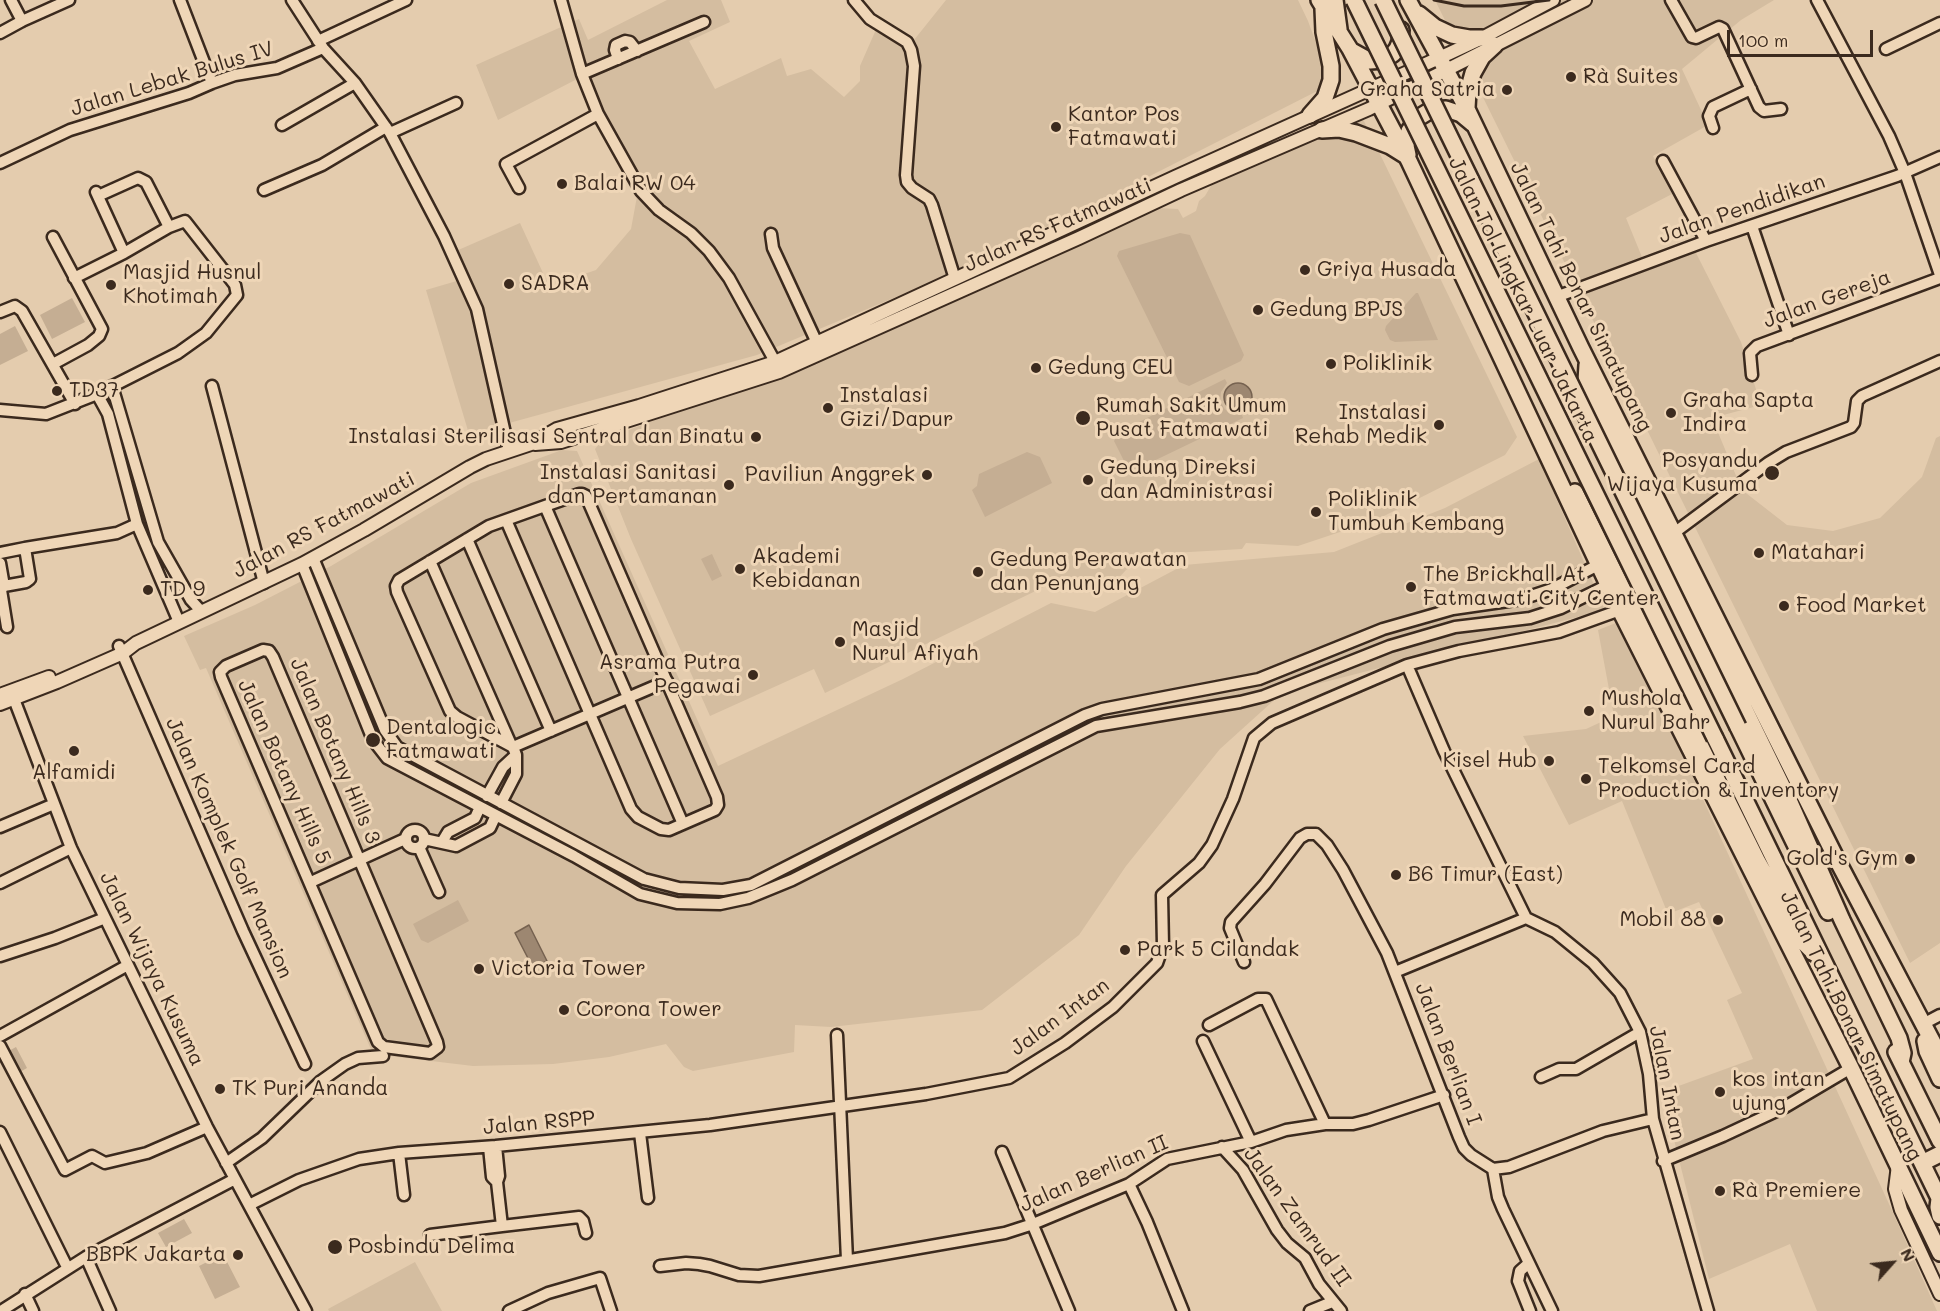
<!DOCTYPE html>
<html>
<head>
<meta charset="utf-8">
<style>
	body { margin:0 }
	#map { position:relative; width:1940px; height:1311px; overflow:hidden; background:#e4ccae; font-family:Mali,sans-serif }
	canvas { display:block }
	.north { position:absolute; left:1862px; top:1233px; width:60px; height:60px; -webkit-text-stroke:4px #efd6b7; paint-order:stroke; rotate:63deg; font-size:16px; font-weight:700; line-height:24px; text-align:center; color:#3b2a1e }
	.north::after { content:''; display:block; margin:auto; width:21px; height:27px; background:#3b2a1e; clip-path:polygon(50% 0,100% 100%,50% 72%,0 100%) }
	.scale { position:absolute; left:1727px; top:30px; width:146px; height:27px; box-sizing:border-box; border:3px solid #3b2a1e; border-top:0; padding-left:8px; font-size:18px; line-height:21px; white-space:nowrap; color:#3b2a1e; -webkit-text-stroke:4px #efd6b7; paint-order:stroke }
</style>
</head>
<body>
<div id="map">
<canvas width="1940" height="1311"></canvas>
<div class="north">N</div>
<div class="scale">100 m</div>
</div>
<script>
const c = document.querySelector('canvas').getContext('2d');
c.lineJoin = 'round';
function fill(path, color) {
  c.fillStyle = color;
  c.fill(path, 'evenodd');
}
function toPath(rows) {
  const path = new Path2D();
  for (const r of rows) {
    if (r.length === 3) {
      path.moveTo(r[0] + r[2], r[1]);
      path.arc(r[0], r[1], r[2], 0, 2 * Math.PI);
      continue;
    }
    path.moveTo(r[0], r[1]);
    for (let i = 2; i < r.length; i += 2) path.lineTo(r[i], r[i + 1]);
  }
  return path;
}
function strokePath(path, color, width, dash) {
  c.strokeStyle = color;
  c.lineWidth = width;
  c.lineCap = dash ? 'butt' : 'round';
  c.setLineDash(dash || []);
  c.stroke(path);
}
function label(font, color, halo, rows, align = 'center') {
  c.font = font + ' Mali,sans-serif';
  c.lineWidth = 6;
  c.setLineDash([]);
  c.textBaseline = 'middle';
  c.strokeStyle = halo;
  c.fillStyle = color;
  for (const [text, x, y, turn = 0] of rows) {
    c.save();
    c.translate(x, y);
    c.rotate((+turn || 0) * Math.PI / 180);
    c.textAlign = isNaN(turn) ? turn : align;
    if (halo) c.strokeText(text, 0, 0);
    c.fillText(text, 0, 0);
    c.restore();
  }
}
fill(toPath([
	[667,0,721,0,730,22,689,41,715,89,781,58,787,76,811,69,844,97,860,81,860,66,878,25,914,40,946,0,1298,0,1308,21,1331,84,1093,205,908,292,757,355,469,434,426,290,467,278,456,251,520,223,549,286,596,270,631,229,638,191,579,78,498,120,476,65,579,19,588,40],
	[1435,0,1774,0,1741,20,1682,69,1708,125,1653,156,1672,194,1626,218,1644,262,1695,251,1741,342,1761,405,1712,418,1742,490,1787,525,1833,531,1880,518,1922,477,1936,438,1940,436,1940,943,1910,963],
	[1362,117,1517,437,1505,455,1376,520,1298,546,1246,543,1242,549,1172,553,1147,559,1126,570,1115,582,1100,588,1084,584,1052,583,825,693,814,669,710,716,631,539,595,449,599,444,618,434,783,372,1109,231,1158,208,1178,209,1183,218,1196,211,1199,201,1205,196,1212,184,1278,157,1281,153],
	[562,450,577,451,718,766,903,679,1051,603,1095,612,1184,565,1334,552,1445,508,1539,459,1605,610,1282,693,1220,749,1126,866,1079,935,982,1010,831,1027,795,1025,794,1052,693,1071,684,1067,666,1044,609,1057,553,1064,473,1066,373,1054,206,668,200,670,184,636,255,605,331,566,471,483],
	[1621,621,1895,1217,1937,1311,1817,1311,1790,1244,1709,1279,1662,1092,1753,1059,1727,1000,1742,993,1699,902,1668,914,1622,801,1569,825,1523,736,1586,729,1614,716,1598,630],
	[415,1262,442,1311,329,1311,328,1309]
]), '#d4bda0');
fill(toPath([
	[1180,233,1190,235,1244,355,1241,361,1189,386,1179,382,1117,256,1119,251],
	[1416,293,1418,293,1438,340,1395,342,1390,340,1385,330,1386,326],
	[72,298,85,322,52,339,40,315],
	[15,326,28,351,0,365,0,334],
	[1225,379,1227,383,1221,392,1220,400,1224,408,1228,412,1242,415,1243,418,1137,469,1127,467,1114,441,1119,432],
	[1027,452,1040,457,1052,483,985,517,972,490,977,486,979,474],
	[712,554,722,576,712,581,701,559],
	[458,900,469,921,428,943,421,940,413,924],
	[16,1047,27,1068,18,1073,7,1052],
	[184,1219,192,1233,166,1247,158,1233],
	[223,1254,240,1287,215,1299,199,1266]
]), '#c5ae93');
const water = toPath([
	[1238,397,14],
	[529,925,547,961,533,968,515,933,529,925]
]);
fill(water, '#9d8771');
strokePath(water, '#766250', 1.5);
const minor = toPath([
	[11,0,22,21],
	[180,0,212,83],
	[292,0,323,48,355,83,390,133,444,236,477,309,509,451],
	[561,0,582,74,598,114,641,191,659,210,691,233,709,251,729,278,778,367],
	[854,0,870,19,907,42,911,50,914,66,906,175,907,182,912,188,929,199,932,205,955,279],
	[1671,0,1692,37,1696,38,1719,27,1723,29,1759,107,1764,111,1781,109],
	[1817,0,1889,136,1905,173,1940,275],
	[0,33,22,21,69,0],
	[318,41,406,0],
	[1886,49,1940,23],
	[618,59,615,50,616,45,625,41,630,42,637,51],
	[582,74,704,22],
	[282,125,355,83],
	[1713,128,1709,116,1713,107,1751,89],
	[390,133,456,103],
	[1663,161,1706,241],
	[0,163,70,130,189,93,212,83,235,75,277,68,323,48],
	[519,188,506,164,598,114],
	[264,190,322,165,386,127],
	[96,192,124,253],
	[98,196,138,178,146,182,169,227],
	[1752,226,1789,335],
	[771,234,773,248,817,343],
	[53,237,102,329,99,336,88,345,53,364],
	[1556,297,1706,241,1897,176,1940,157],
	[0,312,15,306,22,311,75,404],
	[1752,375,1750,353,1757,346,1940,278],
	[112,386,158,542,191,600,201,611],
	[212,386,264,583],
	[97,394,108,414,137,524,179,622],
	[0,410,46,414,97,394,178,353,206,333,237,295,235,285,185,221,169,227,124,253,74,278],
	[545,506,683,824],
	[506,520,631,809,638,817,661,829,669,830,715,810,718,805,717,797,586,496,582,494,579,494,545,506,489,526,399,580,396,586,397,592,450,711,457,717,513,747],
	[1674,533,1768,463,1786,452,1851,427,1854,423,1857,401,1862,396,1940,361],
	[467,539,551,731],
	[0,553,25,548,117,533,137,524],
	[313,558,385,730,397,747,644,879,679,888,723,890,751,885,1085,715,1102,709,1259,679,1383,629,1453,609,1522,599,1552,589,1598,565],
	[430,561,512,747],
	[0,563,4,586],
	[302,564,373,740,387,758,574,856,640,894,677,903,720,904,748,898,792,880,1096,726,1240,702,1264,696,1390,646,1455,627,1530,618,1561,608,1608,585],
	[7,627,1,590,4,586,26,582,30,579,25,548],
	[119,646,243,931,305,1064],
	[263,650,269,651,273,657,437,1042,438,1047,430,1053,384,1047,378,1042,221,677,220,672,226,666,263,650],
	[1407,665,1444,751,1526,918,1555,932,1593,963,1620,993,1640,1032,1649,1074,1653,1119,1708,1311],
	[14,699,71,848,105,918,207,1127,306,1311],
	[487,796,503,767,516,755],
	[501,803,516,774,516,755,513,747,667,681],
	[0,827,54,804],
	[415,839,9],
	[424,839,456,846,490,828,496,815],
	[442,842,448,832,475,818,480,807],
	[419,847,439,892],
	[311,882,405,839],
	[0,883,71,848],
	[0,956,55,938,105,918],
	[1244,962,1230,928,1231,922,1265,884,1300,838,1307,834,1316,834,1327,845,1343,870,1387,953,1459,1137,1464,1148,1471,1155,1493,1169,1509,1167,1603,1131,1653,1119],
	[1395,972,1526,918],
	[1923,1024,1940,1015],
	[1209,1025,1258,999,1266,999,1325,1124],
	[837,1035,847,1260],
	[0,1036,128,965],
	[1203,1041,1251,1142],
	[0,1046,65,1170,92,1156,105,1163,147,1153,207,1127],
	[1541,1077,1559,1069,1576,1069,1640,1032],
	[0,1132,67,1267],
	[640,1133,648,1198],
	[489,1147,492,1177,497,1182],
	[1222,1147,1243,1170,1277,1230,1287,1243,1305,1258,1319,1284,1341,1311],
	[1002,1152,1069,1311],
	[399,1153,404,1195],
	[1663,1161,1723,1136,1785,1107,1851,1068],
	[226,1163,262,1138,321,1081,345,1064,358,1058,383,1056],
	[1493,1169,1498,1197,1503,1209,1552,1311],
	[1129,1184,1147,1222,1183,1311],
	[249,1205,299,1180,359,1159,399,1153,496,1146,710,1125,926,1094,1009,1078,1065,1043,1113,1007,1157,963,1163,946,1162,895,1199,863,1212,845,1233,799,1254,738,1272,723,1407,665,1459,651,1559,632,1620,610],
	[502,1226,579,1217,583,1221,586,1233],
	[430,1235,502,1226,497,1182,499,1176,496,1146],
	[86,1257,110,1311],
	[1529,1263,1520,1271,1518,1281,1530,1311],
	[660,1266,686,1263,699,1264,710,1266,739,1275,759,1276,1005,1233,1033,1224,1129,1184,1167,1159,1251,1142,1286,1130,1325,1124,1353,1124,1369,1120,1444,1095],
	[25,1294,33,1311],
	[1,1311,86,1257,235,1179],
	[509,1311,548,1293,600,1278,611,1311],
	[1310,1311,1332,1302]
]);
const major = toPath([
	[535,444,561,442,779,372,1079,238,1181,190,1369,109,1585,0],
	[0,695,49,677],
	[0,704,57,682,123,653,136,643,302,564,364,530,470,467,486,459,531,444,557,429,639,406,775,362,1175,177,1450,53,1482,38,1553,0],
	[1898,1165,1895,1189,1901,1210,1940,1294]
]);
const highway = toPath([
	[1319,0,1350,49,1409,161,1620,610,1851,1068,1940,1253],
	[1335,0,1339,29],
	[1408,0,1467,109,1581,348,1836,858,1940,1056],
	[1419,14,1435,27,1452,35,1469,38,1482,38],
	[1352,51,1370,61,1384,60,1393,54,1397,49,1400,42,1401,30],
	[1467,108,1468,91,1473,73,1482,57,1495,45],
	[1310,115,1325,98,1331,80,1331,66,1324,32,1323,9],
	[1322,130,1339,129,1356,133,1390,146,1406,156],
	[1408,155,1406,146,1409,131,1418,118,1431,110,1446,109,1461,114,1473,124],
	[1587,365,1586,381,1590,391,1789,800,1842,920,1899,1038,1903,1053,1901,1062],
	[1575,492,1758,862,1803,942,1814,953,1821,957],
	[1738,727,1828,912],
	[1715,738,1940,1200],
	[1925,1041,1927,1051,1940,1079],
	[1896,1052,1940,1141],
	[1922,1163,1940,1154],
	[1939,1199,1938,1207,1940,1216]
]);
strokePath(minor, '#3b2a1e', 15);
strokePath(major, '#3b2a1e', 16);
strokePath(highway, '#3b2a1e', 20);
strokePath(minor, '#efd6b7', 10);
strokePath(major, '#efd6b7', 12);
strokePath(highway, '#efd6b7', 15);
strokePath(toPath([
	[1434,0,1464,6,1501,6,1549,0]
]), '#3b2a1e', 3);
const highwayBridge = toPath([
	[1354,0,1715,738],
	[1383,0,1738,727]
]);
strokePath(highwayBridge, '#3b2a1e', 20, []);
strokePath(highwayBridge, '#efd6b7', 15);
for (const [x, y, r, color] of [
	[1571,77,6,"#3b2a1e"],
	[1507,90,6,"#3b2a1e"],
	[1056,127,6,"#3b2a1e"],
	[562,184,6,"#3b2a1e"],
	[1305,270,6,"#3b2a1e"],
	[509,284,6,"#3b2a1e"],
	[111,285,6,"#3b2a1e"],
	[1258,310,6,"#3b2a1e"],
	[1331,364,6,"#3b2a1e"],
	[1036,368,6,"#3b2a1e"],
	[57,391,6,"#3b2a1e"],
	[828,408,6,"#3b2a1e"],
	[1671,413,6,"#3b2a1e"],
	[1083,418,8,"#3b2a1e"],
	[1439,425,6,"#3b2a1e"],
	[756,437,6,"#3b2a1e"],
	[1772,473,8,"#3b2a1e"],
	[927,475,6,"#3b2a1e"],
	[1088,480,6,"#3b2a1e"],
	[729,485,6,"#3b2a1e"],
	[1316,512,6,"#3b2a1e"],
	[1759,553,6,"#3b2a1e"],
	[740,569,6,"#3b2a1e"],
	[978,572,6,"#3b2a1e"],
	[1411,587,6,"#3b2a1e"],
	[148,590,6,"#3b2a1e"],
	[1784,606,6,"#3b2a1e"],
	[840,642,6,"#3b2a1e"],
	[753,675,6,"#3b2a1e"],
	[1589,711,6,"#3b2a1e"],
	[373,740,8,"#3b2a1e"],
	[74,751,6,"#3b2a1e"],
	[1549,761,6,"#3b2a1e"],
	[1586,779,6,"#3b2a1e"],
	[1910,859,6,"#3b2a1e"],
	[1396,875,6,"#3b2a1e"],
	[1718,920,6,"#3b2a1e"],
	[1125,950,6,"#3b2a1e"],
	[479,969,6,"#3b2a1e"],
	[564,1010,6,"#3b2a1e"],
	[220,1089,6,"#3b2a1e"],
	[1720,1092,6,"#3b2a1e"],
	[1720,1191,6,"#3b2a1e"],
	[335,1247,8,"#3b2a1e"],
	[238,1255,6,"#3b2a1e"]
]) {
  const dot = new Path2D();
  dot.arc(x, y, r, 0, 2 * Math.PI);
  c.fillStyle = color;
  c.fill(dot);
  strokePath(dot, '#efd6b7', 2);
}
label('21px', '#3b2a1e', '#efd6b7', [
	["Rà Suites",1583,77],
	["Graha Satria",1495,90,"right"],
	["Kantor Pos",1068,115],
	["Fatmawati",1068,139],
	["Balai RW 04",574,184],
	["Griya Husada",1317,270],
	["Masjid Husnul",123,273],
	["Khotimah",123,297],
	["SADRA",521,284],
	["Gedung BPJS",1270,310],
	["Poliklinik",1343,364],
	["Gedung CEU",1048,368],
	["TD37",69,391],
	["Instalasi",840,396],
	["Gizi/Dapur",840,420],
	["Graha Sapta",1683,401],
	["Indira",1683,425],
	["Rumah Sakit Umum",1096,406],
	["Pusat Fatmawati",1096,430],
	["Instalasi",1427,413,"right"],
	["Rehab Medik",1427,437,"right"],
	["Instalasi Sterilisasi Sentral dan Binatu",744,437,"right"],
	["Posyandu",1758,461,"right"],
	["Wijaya Kusuma",1758,485,"right"],
	["Gedung Direksi",1100,468],
	["dan Administrasi",1100,492],
	["Instalasi Sanitasi",717,473,"right"],
	["dan Pertamanan",717,497,"right"],
	["Paviliun Anggrek",915,475,"right"],
	["Poliklinik",1328,500],
	["Tumbuh Kembang",1328,524],
	["Matahari",1771,553],
	["Akademi",752,557],
	["Kebidanan",752,581],
	["Gedung Perawatan",990,560],
	["dan Penunjang",990,584],
	["The Brickhall At",1423,575],
	["Fatmawati City Center",1423,599],
	["TD 9",160,590],
	["Food Market",1796,606],
	["Masjid",852,630],
	["Nurul Afiyah",852,654],
	["Asrama Putra",741,663,"right"],
	["Pegawai",741,687,"right"],
	["Mushola",1601,699],
	["Nurul Bahr",1601,723],
	["Dentalogic",386,728],
	["Fatmawati",386,752],
	["Kisel Hub",1537,761,"right"],
	["Telkomsel Card",1598,767],
	["Production & Inventory",1598,791],
	["Alfamidi",74,773,"center"],
	["Gold's Gym",1898,859,"right"],
	["B6 Timur (East)",1408,875],
	["Mobil 88",1706,920,"right"],
	["Park 5 Cilandak",1137,950],
	["Victoria Tower",491,969],
	["Corona Tower",576,1010],
	["kos intan",1732,1080],
	["ujung",1732,1104],
	["TK Puri Ananda",232,1089],
	["Rà Premiere",1732,1191],
	["Posbindu Delima",348,1247],
	["BBPK Jakarta",226,1255,"right"]
], 'left');
label('21px', '#3b2a1e', '#efd6b7', [
	["Jalan Lebak Bulus IV",172,79,-17],
	["Jalan Pendidikan",1742,209,-19],
	["Jalan RS Fatmawati",1058,225,-24],
	["Jalan Tahi Bonar Simatupang",1581,297,64],
	["Jalan Gereja",1827,299,-20],
	["Jalan Tol Lingkar Luar Jakarta",1523,300,64],
	["Jalan RS Fatmawati",324,525,-28],
	["Jalan Botany Hills 3",335,751,67],
	["Jalan Botany Hills 5",284,772,66],
	["Jalan Komplek Golf Mansion",229,848,66],
	["Jalan Wijaya Kusuma",152,969,64],
	["Jalan Intan",1060,1017,-36],
	["Jalan Tahi Bonar Simatupang",1851,1026,64],
	["Jalan Berlian I",1448,1054,69],
	["Jalan Intan",1667,1083,79],
	["Jalan RSPP",539,1123,-5],
	["Jalan Berlian II",1094,1174,-24],
	["Jalan Zamrud II",1297,1217,54]
]);
</script>
</body>
</html>
